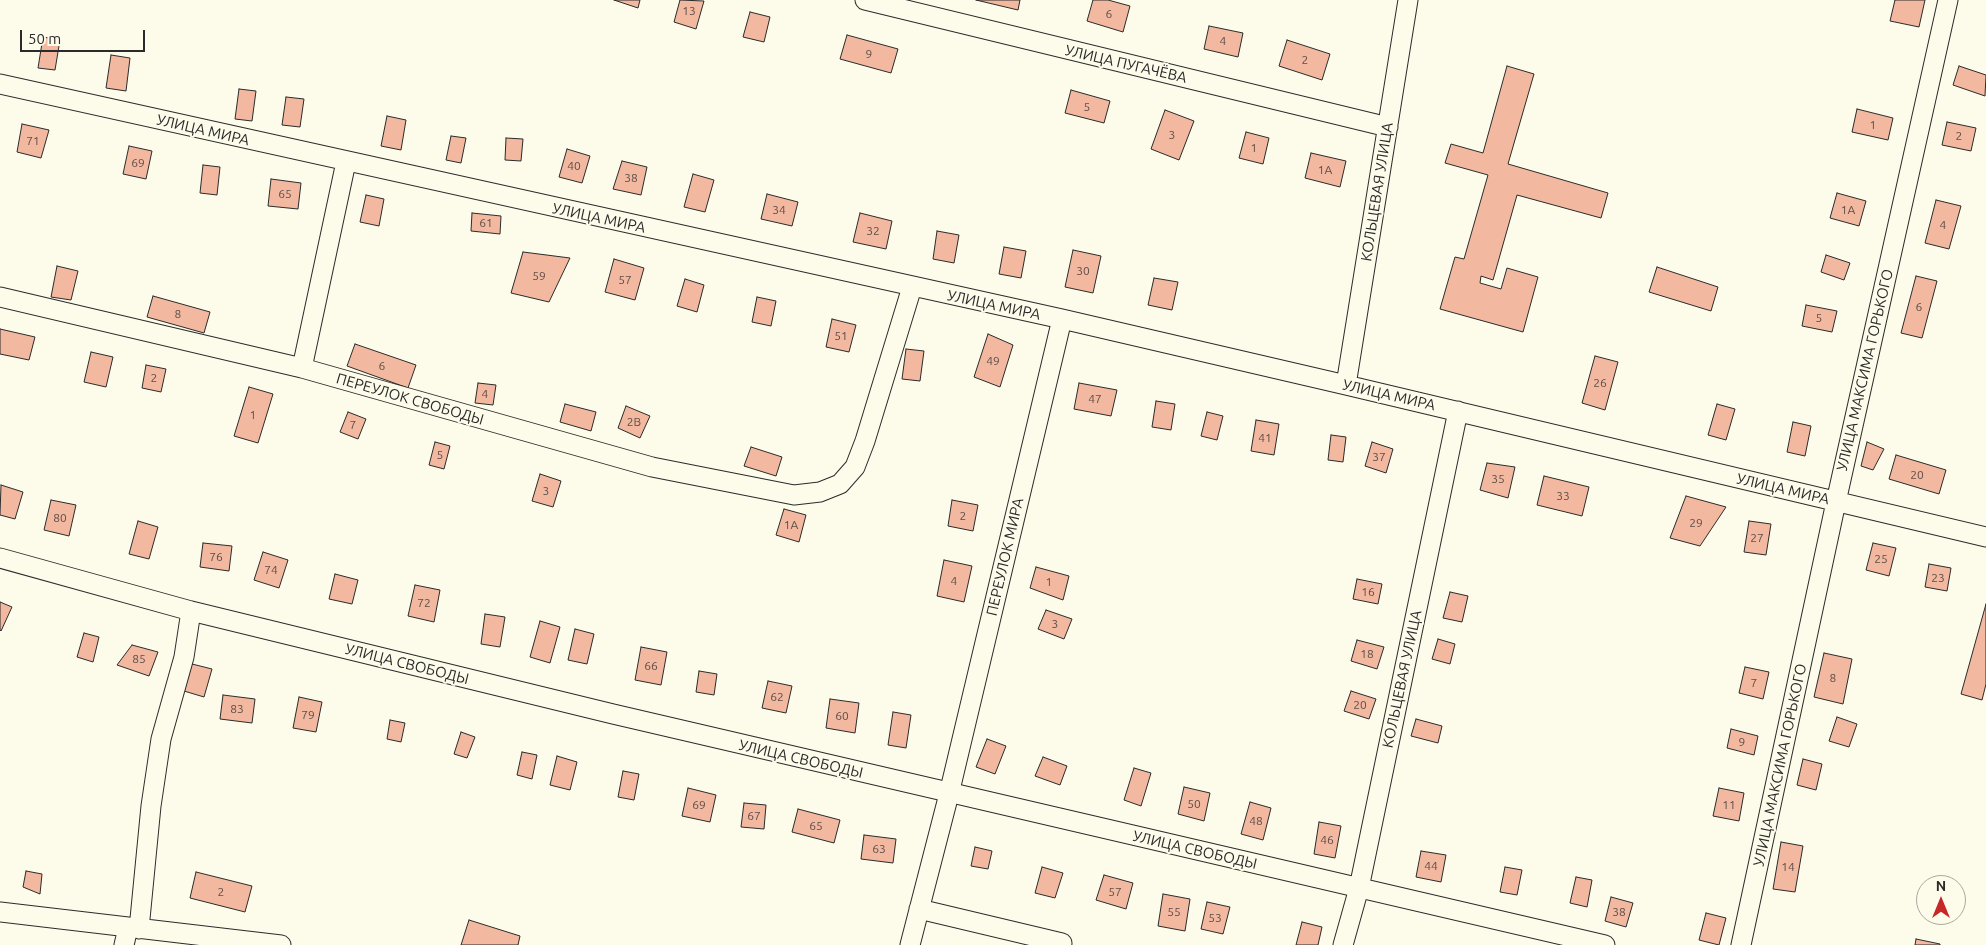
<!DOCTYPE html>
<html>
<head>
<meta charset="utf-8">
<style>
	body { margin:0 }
	#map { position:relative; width:1986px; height:945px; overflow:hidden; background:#fdfbea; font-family:Ubuntu,sans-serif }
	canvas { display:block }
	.north { position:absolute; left:1916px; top:875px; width:50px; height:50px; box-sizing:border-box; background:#fdfbea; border:1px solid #a9a89e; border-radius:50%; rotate:0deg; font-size:14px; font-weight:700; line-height:20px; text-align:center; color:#2b2b2b }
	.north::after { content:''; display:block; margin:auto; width:18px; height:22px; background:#c62828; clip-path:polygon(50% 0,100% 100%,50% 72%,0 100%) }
	.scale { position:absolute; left:20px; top:30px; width:125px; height:22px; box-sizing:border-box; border:2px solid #2b2b2b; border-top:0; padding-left:6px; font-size:15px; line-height:18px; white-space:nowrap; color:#2b2b2b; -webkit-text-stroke:4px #fdfbea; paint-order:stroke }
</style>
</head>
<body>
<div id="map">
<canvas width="1986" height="945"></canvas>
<div class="north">N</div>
<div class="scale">50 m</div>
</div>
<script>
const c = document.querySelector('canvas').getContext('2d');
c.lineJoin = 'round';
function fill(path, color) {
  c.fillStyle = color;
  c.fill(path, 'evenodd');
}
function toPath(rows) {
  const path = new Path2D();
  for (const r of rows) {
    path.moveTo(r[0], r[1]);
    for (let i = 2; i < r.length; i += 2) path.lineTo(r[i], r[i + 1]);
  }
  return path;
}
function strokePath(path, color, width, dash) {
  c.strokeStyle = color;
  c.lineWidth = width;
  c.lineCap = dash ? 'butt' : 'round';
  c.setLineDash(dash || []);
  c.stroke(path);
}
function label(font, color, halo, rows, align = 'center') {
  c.font = font + ' Ubuntu,sans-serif';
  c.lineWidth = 4;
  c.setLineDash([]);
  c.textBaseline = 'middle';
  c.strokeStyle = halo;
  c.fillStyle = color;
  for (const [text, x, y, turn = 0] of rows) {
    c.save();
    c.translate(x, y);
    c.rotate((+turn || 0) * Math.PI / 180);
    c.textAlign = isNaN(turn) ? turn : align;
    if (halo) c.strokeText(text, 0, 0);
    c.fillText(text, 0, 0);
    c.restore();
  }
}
const building = toPath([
	[614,0,640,0,638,8,614,0],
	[680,0,704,1,696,29,674,22,680,0],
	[976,0,1020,0,1018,10,976,0],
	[1093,0,1108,0,1130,6,1123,32,1087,21,1093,0],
	[1895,0,1925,0,1919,27,1890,21,1895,0],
	[750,12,770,17,764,42,743,37,750,12],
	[1209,26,1243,33,1238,57,1204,49,1209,26],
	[847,35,898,49,891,73,840,59,847,35],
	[43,37,60,40,55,70,38,68,43,37],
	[1287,40,1330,54,1322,80,1279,66,1287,40],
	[111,55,130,58,126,91,106,88,111,55],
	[1507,66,1534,74,1508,164,1608,193,1601,218,1517,195,1493,280,1481,276,1480,283,1501,289,1507,268,1538,277,1523,332,1440,309,1455,257,1464,259,1488,175,1445,163,1451,144,1483,153,1507,66],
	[1959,66,1986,75,1985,96,1953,85,1959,66],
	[239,89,256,91,252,121,235,119,239,89],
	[1071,90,1110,101,1104,123,1065,113,1071,90],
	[286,97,304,99,300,127,282,125,286,97],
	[1857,109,1893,118,1888,140,1852,132,1857,109],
	[1165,110,1194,121,1179,160,1151,149,1165,110],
	[387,116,406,120,401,150,381,146,387,116],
	[1947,122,1976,128,1971,151,1942,145,1947,122],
	[22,124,49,130,41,158,17,152,22,124],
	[1246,132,1269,138,1263,164,1239,158,1246,132],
	[451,136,466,138,461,163,446,160,451,136],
	[506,138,523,139,521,161,505,160,506,138],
	[129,146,152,151,146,179,123,174,129,146],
	[567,149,590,156,582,183,559,177,567,149],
	[1311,153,1346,161,1340,187,1305,178,1311,153],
	[622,161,647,167,641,195,613,189,622,161],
	[203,165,220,167,217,195,200,193,203,165],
	[693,174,714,180,705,212,684,207,693,174],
	[271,179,301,183,298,209,268,206,271,179],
	[1837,193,1866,201,1859,226,1830,218,1837,193],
	[767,194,798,202,792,226,761,219,767,194],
	[366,195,384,199,379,226,360,222,366,195],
	[1936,200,1961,206,1949,249,1925,243,1936,200],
	[472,213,501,216,500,234,471,231,472,213],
	[860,213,892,221,886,249,853,242,860,213],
	[937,231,959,235,954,263,933,259,937,231],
	[1004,247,1026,251,1021,278,999,274,1004,247],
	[1073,250,1101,256,1093,293,1065,287,1073,250],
	[523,252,570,258,549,302,511,293,523,252],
	[1826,255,1850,263,1844,280,1821,272,1826,255],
	[614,259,644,268,635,300,605,292,614,259],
	[57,266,78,271,71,300,51,297,57,266],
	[1657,267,1718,287,1711,311,1649,292,1657,267],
	[1916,276,1937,281,1922,338,1901,333,1916,276],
	[1154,278,1178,282,1172,310,1148,305,1154,278],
	[685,279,704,285,697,312,677,306,685,279],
	[153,296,210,312,204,333,147,317,153,296],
	[757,297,776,301,771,326,752,322,757,297],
	[1806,305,1837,311,1832,332,1802,326,1806,305],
	[832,319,856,325,849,352,826,347,832,319],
	[0,329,35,337,29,360,0,354,0,329],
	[988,334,1013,345,1000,387,974,377,988,334],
	[355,344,416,365,408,388,347,366,355,344],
	[906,349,924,351,920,381,902,379,906,349],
	[91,352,113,357,106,387,84,382,91,352],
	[1595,356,1618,362,1605,410,1582,403,1595,356],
	[146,365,166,369,161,392,142,388,146,365],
	[478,383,496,385,493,405,475,403,478,383],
	[1079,383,1117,390,1111,416,1074,409,1079,383],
	[249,387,273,394,258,443,234,436,249,387],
	[1156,401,1175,404,1171,430,1152,427,1156,401],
	[565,404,596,412,591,431,560,422,565,404],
	[1717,404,1735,409,1726,440,1708,435,1717,404],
	[626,406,650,416,640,438,618,428,626,406],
	[348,412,366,419,358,439,340,432,348,412],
	[1207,412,1223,416,1217,440,1201,436,1207,412],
	[1256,420,1279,424,1274,455,1251,451,1256,420],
	[1793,422,1811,426,1805,456,1787,452,1793,422],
	[1331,435,1346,437,1343,462,1328,460,1331,435],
	[435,442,450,446,444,469,429,465,435,442],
	[1372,442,1393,449,1386,473,1365,466,1372,442],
	[1867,442,1884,449,1873,470,1861,466,1867,442],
	[751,447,782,457,776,476,744,466,751,447],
	[1896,455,1946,470,1939,494,1889,479,1896,455],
	[1487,463,1515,467,1508,498,1480,490,1487,463],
	[540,474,561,481,553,507,532,501,540,474],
	[1544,476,1589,487,1582,516,1537,505,1544,476],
	[1,485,23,492,15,519,0,515,1,485],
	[1686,496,1726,507,1700,546,1670,538,1686,496],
	[51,500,76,505,69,536,44,530,51,500],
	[952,500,978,505,973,531,948,526,952,500],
	[784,509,806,515,799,542,776,535,784,509],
	[138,521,158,527,149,559,129,554,138,521],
	[1749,521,1771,524,1766,555,1744,552,1749,521],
	[203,543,232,546,229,571,200,567,203,543],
	[1873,543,1896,548,1889,576,1866,570,1873,543],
	[263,552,288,560,279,588,254,580,263,552],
	[944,560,972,566,964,602,937,596,944,560],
	[1929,564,1951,568,1947,591,1925,587,1929,564],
	[1036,567,1069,576,1063,600,1030,588,1036,567],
	[335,574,358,580,352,604,329,599,335,574],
	[1357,579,1382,584,1378,604,1353,599,1357,579],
	[415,585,440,590,434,622,408,616,415,585],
	[1450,592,1468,596,1462,622,1443,618,1450,592],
	[0,602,12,607,1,631,0,630,0,602],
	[1986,604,1986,684,1982,700,1961,694,1986,604],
	[1046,610,1072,619,1064,639,1038,629,1046,610],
	[485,614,505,617,500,647,481,644,485,614],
	[540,621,560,627,550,663,530,657,540,621],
	[575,629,594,634,587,664,568,660,575,629],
	[84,633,99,637,93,662,77,657,84,633],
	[1438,639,1455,644,1450,664,1432,659,1438,639],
	[1357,640,1384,647,1377,669,1351,661,1357,640],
	[132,645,158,652,149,676,117,665,132,645],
	[641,647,667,652,661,685,635,680,641,647],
	[1824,653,1852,659,1843,704,1814,697,1824,653],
	[192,664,212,669,204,697,184,691,192,664],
	[1745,667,1769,672,1763,699,1739,693,1745,667],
	[699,671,717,674,714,695,696,692,699,671],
	[768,681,792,686,786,713,762,708,768,681],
	[1351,691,1376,699,1369,719,1344,711,1351,691],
	[223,695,255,699,252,723,220,719,223,695],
	[299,697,322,702,316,732,293,728,299,697],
	[830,699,859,703,855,733,826,728,830,699],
	[893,712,911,715,906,748,888,745,893,712],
	[1837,717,1857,724,1849,747,1829,741,1837,717],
	[1416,719,1442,726,1438,743,1411,736,1416,719],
	[390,720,405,723,401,742,387,739,390,720],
	[1731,729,1758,736,1754,755,1727,748,1731,729],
	[461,732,475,737,467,758,454,754,461,732],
	[987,739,1006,746,995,774,976,767,987,739],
	[522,752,537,755,532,779,517,775,522,752],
	[557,756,577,762,570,790,550,785,557,756],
	[1043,757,1067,766,1060,785,1035,776,1043,757],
	[1803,759,1822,764,1816,790,1797,785,1803,759],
	[1134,768,1151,773,1141,806,1124,800,1134,768],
	[623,771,639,774,634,800,618,797,623,771],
	[1184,787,1210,793,1204,821,1178,814,1184,787],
	[688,788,716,795,710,822,682,816,688,788],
	[1719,788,1744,793,1739,821,1713,816,1719,788],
	[1250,802,1271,808,1263,840,1241,834,1250,802],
	[744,803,766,805,764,829,741,827,744,803],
	[798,809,840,820,834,843,792,832,798,809],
	[1319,822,1341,826,1335,858,1314,854,1319,822],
	[864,835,896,839,893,863,861,859,864,835],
	[1781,842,1803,846,1795,892,1773,889,1781,842],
	[975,847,992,851,988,869,971,866,975,847],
	[1421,851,1446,855,1441,882,1416,877,1421,851],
	[1042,867,1063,873,1055,898,1035,893,1042,867],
	[1505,867,1522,870,1517,895,1500,892,1505,867],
	[26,871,42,874,40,894,23,887,26,871],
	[196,872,252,886,245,912,190,898,196,872],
	[1104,875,1133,883,1126,909,1096,900,1104,875],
	[1576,877,1592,880,1587,907,1570,903,1576,877],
	[1163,894,1190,899,1185,931,1158,926,1163,894],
	[1611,897,1633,903,1626,927,1605,921,1611,897],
	[1207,902,1230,907,1223,934,1201,929,1207,902],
	[1706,913,1726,918,1719,945,1699,940,1706,913],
	[469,920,520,936,518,945,461,945,469,920],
	[1302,922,1322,927,1318,945,1296,945,1302,922],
	[1916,939,1940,944,1940,945,1915,945,1916,939]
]);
fill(building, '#f2b8a0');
strokePath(building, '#2b2b2b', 1);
const minor = toPath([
	[865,0,1388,127],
	[0,84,1062,319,1346,385,1986,537],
	[0,297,302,368,652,467,794,495,820,492,840,484,855,467,865,441,912,287],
	[302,368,346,162],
	[1346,385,1408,0],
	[0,558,191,611,613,714,1605,945],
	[919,909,1062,943],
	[0,912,281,945],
	[139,929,151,806,161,739,184,657,191,611],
	[124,945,128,928],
	[910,945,949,794,1062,319],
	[1343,945,1359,888,1458,411],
	[1741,945,1836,502,1948,0]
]);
strokePath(minor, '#2b2b2b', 21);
strokePath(minor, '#fdfbea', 19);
label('12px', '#5d4e48', null, [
	["13",689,11],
	["6",1109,14],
	["4",1223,41],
	["9",869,54],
	["2",1305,60],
	["5",1087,107],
	["1",1873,125],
	["3",1172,135],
	["2",1959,136],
	["71",33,141],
	["1",1254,148],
	["69",138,163],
	["40",574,166],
	["1А",1325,170],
	["38",631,178],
	["65",285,194],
	["34",779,210],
	["1А",1848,210],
	["61",486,223],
	["4",1943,225],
	["32",873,231],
	["30",1083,271],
	["59",539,276],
	["57",625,280],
	["6",1919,307],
	["8",178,314],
	["5",1819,318],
	["51",841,336],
	["49",993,361],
	["6",382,366],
	["2",154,378],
	["26",1600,383],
	["4",485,394],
	["47",1095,399],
	["1",253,415],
	["2В",634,422],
	["7",353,425],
	["41",1265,438],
	["5",440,455],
	["37",1379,457],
	["20",1917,475],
	["35",1498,479],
	["3",546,491],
	["33",1563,496],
	["2",963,516],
	["80",60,518],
	["29",1696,523],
	["1А",791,525],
	["27",1757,538],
	["76",216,557],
	["25",1881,559],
	["74",271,570],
	["23",1938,578],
	["4",954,581],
	["1",1049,582],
	["16",1368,592],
	["72",424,603],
	["3",1055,624],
	["18",1367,654],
	["85",139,659],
	["66",651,666],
	["8",1833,678],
	["7",1754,683],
	["62",777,697],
	["20",1360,705],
	["83",237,709],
	["79",308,715],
	["60",842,716],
	["9",1742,742],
	["50",1194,804],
	["69",699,805],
	["11",1729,805],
	["67",754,816],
	["48",1256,821],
	["65",816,826],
	["46",1327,840],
	["63",879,849],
	["44",1431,866],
	["14",1788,867],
	["2",221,892],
	["57",1115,892],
	["55",1174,912],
	["38",1619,912],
	["53",1215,918]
]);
label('15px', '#2b2b2b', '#fdfbea', [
	["УЛИЦА ПУГАЧЁВА",1126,64,13],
	["УЛИЦА МИРА",203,130,13],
	["КОЛЬЦЕВАЯ УЛИЦА",1377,192,-81],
	["УЛИЦА МИРА",599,218,12],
	["УЛИЦА МИРА",994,305,12],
	["УЛИЦА МАКСИМА ГОРЬКОГО",1865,370,-77],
	["УЛИЦА МИРА",1389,395,13],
	["ПЕРЕУЛОК СВОБОДЫ",410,399,16],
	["УЛИЦА МИРА",1783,489,13],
	["ПЕРЕУЛОК МИРА",1005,557,-77],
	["УЛИЦА СВОБОДЫ",407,664,14],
	["КОЛЬЦЕВАЯ УЛИЦА",1402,679,-78],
	["УЛИЦА СВОБОДЫ",801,759,13],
	["УЛИЦА МАКСИМА ГОРЬКОГО",1780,765,-78],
	["УЛИЦА СВОБОДЫ",1195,850,13]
]);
</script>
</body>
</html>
